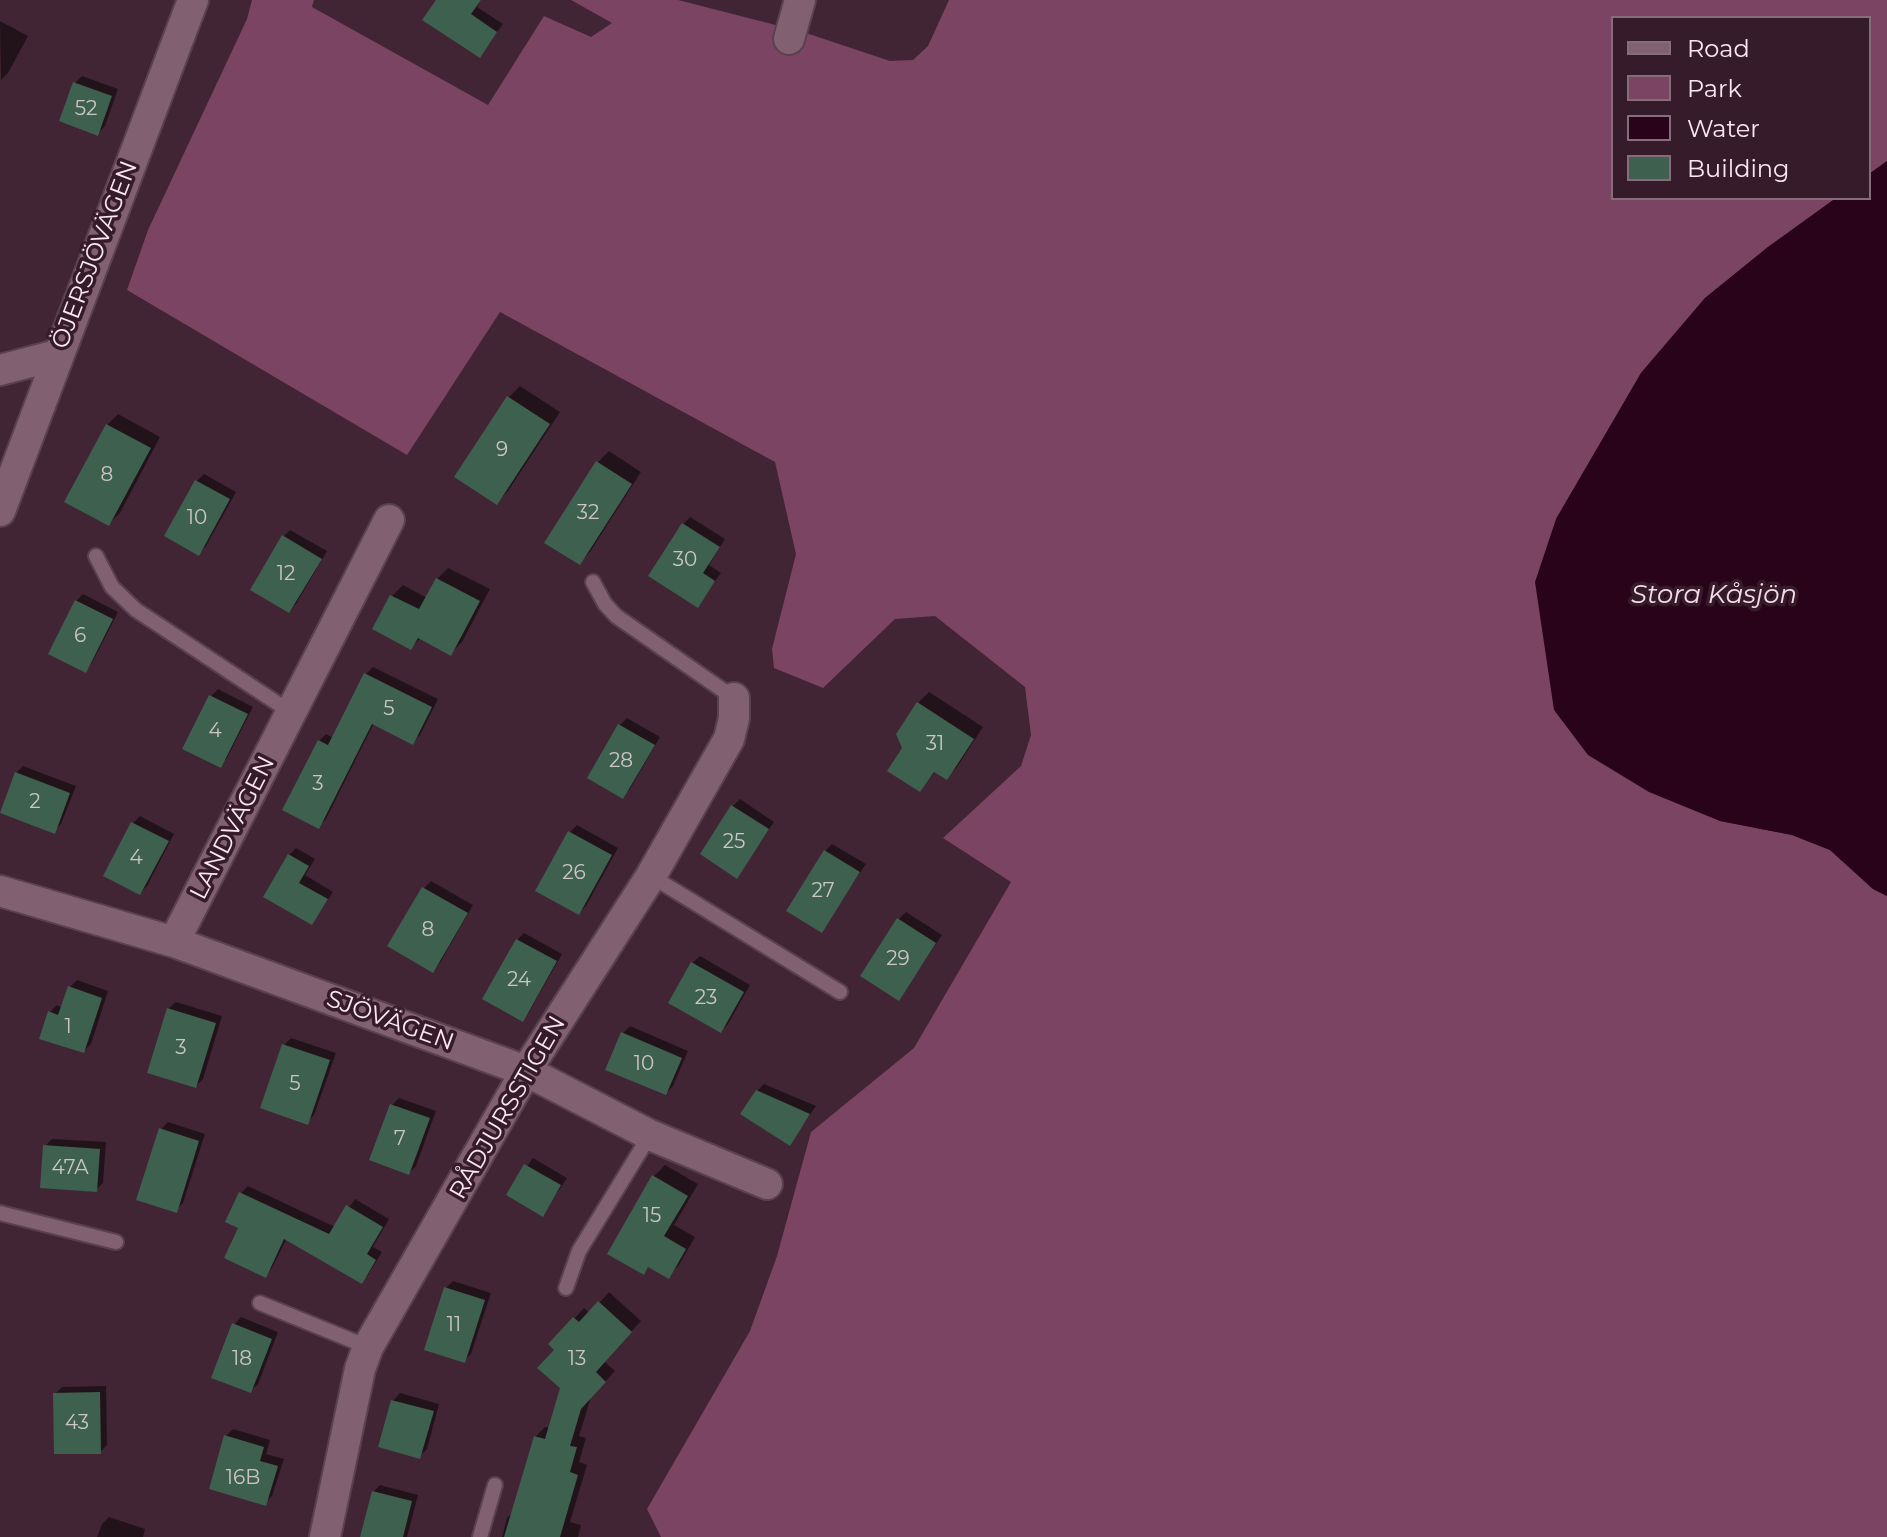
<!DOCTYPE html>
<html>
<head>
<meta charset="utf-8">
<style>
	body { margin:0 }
	#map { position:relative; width:1887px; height:1537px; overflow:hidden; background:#412534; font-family:Montserrat,sans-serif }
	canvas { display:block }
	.legend { position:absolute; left:1611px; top:16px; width:260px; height:184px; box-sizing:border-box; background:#361b2a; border:2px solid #856d7a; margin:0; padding:10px 14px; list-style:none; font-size:24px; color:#fbe7f1 }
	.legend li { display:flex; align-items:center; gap:16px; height:40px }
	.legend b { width:40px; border:2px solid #856d7a }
</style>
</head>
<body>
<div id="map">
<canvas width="1887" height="1537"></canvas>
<ul class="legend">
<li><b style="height:10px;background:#816071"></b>Road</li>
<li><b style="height:22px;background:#7b4462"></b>Park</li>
<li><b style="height:22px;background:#28031a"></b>Water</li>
<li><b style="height:22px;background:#3e604f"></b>Building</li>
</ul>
</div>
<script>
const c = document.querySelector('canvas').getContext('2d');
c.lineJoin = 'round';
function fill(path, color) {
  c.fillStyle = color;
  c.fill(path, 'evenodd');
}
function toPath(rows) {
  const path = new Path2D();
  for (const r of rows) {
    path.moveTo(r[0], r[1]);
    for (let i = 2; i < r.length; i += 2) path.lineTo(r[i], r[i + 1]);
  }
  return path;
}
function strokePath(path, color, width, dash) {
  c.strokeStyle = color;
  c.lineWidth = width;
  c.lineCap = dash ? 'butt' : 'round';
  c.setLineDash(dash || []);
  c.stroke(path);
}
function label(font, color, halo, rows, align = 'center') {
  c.font = font + ' Montserrat,sans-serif';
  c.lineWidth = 7;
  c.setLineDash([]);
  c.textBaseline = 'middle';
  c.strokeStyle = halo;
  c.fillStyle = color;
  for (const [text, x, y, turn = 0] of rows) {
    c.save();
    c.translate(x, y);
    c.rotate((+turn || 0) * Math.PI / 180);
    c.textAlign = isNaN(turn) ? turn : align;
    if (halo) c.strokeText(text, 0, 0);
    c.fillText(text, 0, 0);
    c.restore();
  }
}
fill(toPath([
	[252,0,314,0,312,7,488,105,544,16,591,37,612,23,571,0,678,0,803,32,890,61,913,60,928,46,949,0,1887,0,1887,161,1869,174,1869,18,1613,18,1613,198,1836,198,1768,247,1705,298,1641,373,1556,519,1720,821,1792,835,1830,850,1873,889,1887,896,1887,1537,661,1537,647,1509,750,1331,777,1256,811,1132,914,1048,1011,882,943,838,1021,766,1031,735,1025,687,935,616,895,619,823,688,774,668,772,649,796,554,775,462,500,312,407,455,127,290,148,230,247,19]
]), '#7b4462');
fill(toPath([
	[1887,161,1887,896,1873,889,1830,850,1792,835,1720,821,1649,792,1588,755,1554,710,1535,582,1556,519,1641,373,1705,298,1768,247,1836,198,1869,198,1869,174]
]), '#28031a');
fill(toPath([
	[438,0,481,0,477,7,503,24,480,55],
	[0,21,28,36,8,73,1,80],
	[82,76,118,89,105,126,98,133,75,83],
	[520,386,560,412,508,491,497,502,509,397],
	[118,414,160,437,120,513,109,524,107,425],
	[609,451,641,472,590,552,579,563,598,462],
	[204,474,236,492,206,546,199,553,197,481],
	[690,517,725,539,709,565,721,573,698,605,683,524],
	[290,530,327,551,296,604,289,611,283,537],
	[448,568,490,589,462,642,451,653,421,638,411,647,374,628,392,596,403,585,427,598,437,579],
	[83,594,118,612,92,663,85,670,76,601],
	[373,667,438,699,420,735,413,742,374,723,326,819,319,826,319,741,326,734,334,738,366,674],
	[218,689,253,707,227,758,220,765,211,696],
	[929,692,983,727,957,767,946,778,936,771,920,790,904,749,918,703],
	[627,718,660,737,630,789,623,796,589,777,620,725],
	[23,766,76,786,61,824,54,831,16,773],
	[740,799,774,822,737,876,733,806],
	[140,816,174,834,147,886,140,893,133,823],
	[577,825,618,848,586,906,579,913,538,890,570,832],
	[832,844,866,864,822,930,825,851],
	[296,848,315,859,305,875,333,892,312,923,289,855],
	[431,881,473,905,440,963,433,970,390,946,424,888],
	[906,912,942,935,899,999,899,919],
	[524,933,562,954,529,1012,522,1019,517,940],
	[700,956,750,985,728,1024,721,1031,692,963],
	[77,980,108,991,91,1044,84,1051,50,1012,57,1005,63,1008,70,987],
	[176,1002,222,1016,203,1079,196,1086,168,1009],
	[630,1026,688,1051,673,1086,666,1093,623,1033],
	[291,1038,336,1053,314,1115,307,1122,284,1045],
	[764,1084,816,1106,790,1143,757,1091],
	[399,1098,436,1111,416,1166,409,1173,371,1159,392,1105],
	[168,1122,205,1134,183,1203,176,1210,161,1129],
	[52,1139,106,1142,103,1183,96,1190,45,1146],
	[533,1158,567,1178,543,1214,508,1194],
	[665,1165,698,1184,674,1225,695,1237,679,1265,668,1276,650,1266,643,1272,654,1176],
	[248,1186,335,1227,355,1199,389,1219,373,1247,382,1252,368,1275,361,1282,287,1238,272,1268,265,1275,241,1227,228,1221,241,1193],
	[453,1281,491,1293,471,1354,464,1361,446,1288],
	[609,1292,641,1321,604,1361,615,1371,591,1397,579,1436,586,1438,579,1462,587,1465,570,1522,581,1525,578,1537,502,1537,507,1518,513,1512,535,1437,545,1427,550,1428,562,1388,557,1350,551,1344,584,1308,590,1313],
	[241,1317,278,1332,258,1384,250,1391,234,1325],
	[106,1386,107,1445,100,1452,55,1394,62,1387],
	[400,1393,439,1404,427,1449,420,1456,393,1401],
	[233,1429,270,1440,266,1454,284,1459,272,1496,265,1503,226,1436],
	[380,1485,418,1495,407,1537,362,1537,373,1492],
	[109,1517,145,1529,143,1537,97,1537,102,1524]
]), '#0007');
fill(toPath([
	[436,0,481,0,471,14,497,32,480,58,422,20],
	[73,82,112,96,98,136,59,121],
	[507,396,550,424,497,505,454,477],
	[106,424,151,448,109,526,64,502],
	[596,461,632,484,580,565,544,543],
	[195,480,230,499,199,556,164,536],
	[682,523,720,547,703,573,715,581,698,608,648,576],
	[282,535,322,559,289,613,250,590],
	[436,578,480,601,451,656,418,638,411,650,372,629,390,595,419,609],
	[75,600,113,619,86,673,48,654],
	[364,673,432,707,413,745,372,724,319,829,282,810,318,740,328,745],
	[209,695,248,714,221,768,182,749],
	[917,702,974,739,947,780,934,772,920,792,887,771,902,748,896,734],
	[618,724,655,745,623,799,587,778],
	[15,772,70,793,55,834,0,813],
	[731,805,769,829,737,879,700,854],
	[131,822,169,841,140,895,103,876],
	[568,831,612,855,579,915,535,891],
	[824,850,860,872,822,933,786,911],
	[288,854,309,866,299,883,328,899,312,925,263,897],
	[422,887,468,913,433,973,387,946],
	[897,918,936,943,899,1001,860,976],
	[516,939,557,961,523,1022,482,999],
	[691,962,744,992,721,1033,668,1003],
	[68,986,102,998,84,1053,39,1039,48,1011,58,1015],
	[167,1008,216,1023,196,1088,147,1073],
	[621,1032,682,1058,666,1095,605,1070],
	[282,1044,330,1060,308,1125,260,1108],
	[756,1090,810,1114,790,1146,740,1114],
	[390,1104,430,1118,409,1175,369,1160],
	[159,1128,199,1141,177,1213,136,1200],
	[43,1145,100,1149,97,1192,40,1188],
	[524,1164,561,1185,543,1217,506,1195],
	[652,1175,688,1196,664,1236,686,1249,669,1279,648,1267,644,1275,607,1254],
	[239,1192,329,1234,346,1205,383,1227,367,1254,376,1260,362,1284,284,1239,266,1278,224,1258,238,1228,225,1222],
	[444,1287,485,1300,465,1363,424,1350],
	[598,1301,632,1332,596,1372,606,1382,581,1409,570,1446,577,1447,570,1472,578,1475,560,1537,504,1537,534,1436,545,1439,560,1388,537,1368,554,1350,548,1344,573,1317,579,1322],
	[232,1323,272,1339,251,1393,211,1378],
	[100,1392,101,1454,54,1454,53,1393],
	[391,1400,434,1411,420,1459,378,1447],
	[224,1435,264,1447,260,1461,278,1466,266,1506,209,1489],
	[372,1491,412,1501,403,1537,360,1537]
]), '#3e604f');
const service = toPath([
	[96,556,112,587,136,610,292,713],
	[593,582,605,604,616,616,734,698],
	[651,876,840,992],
	[0,1213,116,1242],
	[566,1288,579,1251,650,1135],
	[260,1303,368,1347],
	[480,1537,495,1485]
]);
const minor = toPath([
	[789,39,800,0],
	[0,370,57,355],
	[0,511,193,0],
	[0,891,174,942,526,1071,650,1135,767,1184],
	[174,942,389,520],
	[325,1537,360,1369,368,1347,526,1071,651,876,729,739,734,718,734,698]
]);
strokePath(service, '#5a414f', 18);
strokePath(minor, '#5a414f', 34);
strokePath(service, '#816071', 14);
strokePath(minor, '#816071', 30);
label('20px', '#ccc5c8', null, [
	["52",86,109],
	["9",502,450],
	["8",107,475],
	["32",588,513],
	["10",197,518],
	["30",685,560],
	["12",286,574],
	["6",80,636],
	["5",389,709],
	["4",215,731],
	["31",935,744],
	["28",621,761],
	["3",318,784],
	["2",35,802],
	["25",734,842],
	["4",136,858],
	["26",574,873],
	["27",823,891],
	["8",428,930],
	["29",898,959],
	["24",519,980],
	["23",706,998],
	["1",68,1027],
	["3",181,1048],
	["10",644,1064],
	["5",295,1084],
	["7",400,1139],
	["47A",70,1168],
	["15",652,1216],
	["11",454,1325],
	["18",242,1359],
	["13",577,1359],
	["43",77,1423],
	["16B",243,1478]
]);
label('24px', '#fbe7f1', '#361b2a', [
	["ÖJERSJÖVÄGEN",95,255,-69],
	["LANDVÄGEN",233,828,-63],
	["SJÖVÄGEN",390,1021,20],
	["RÅDJURSSTIGEN",508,1108,-60]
]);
label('italic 26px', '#f3dce7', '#361b2a', [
	["Stora Kåsjön",1714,595]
]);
</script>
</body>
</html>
